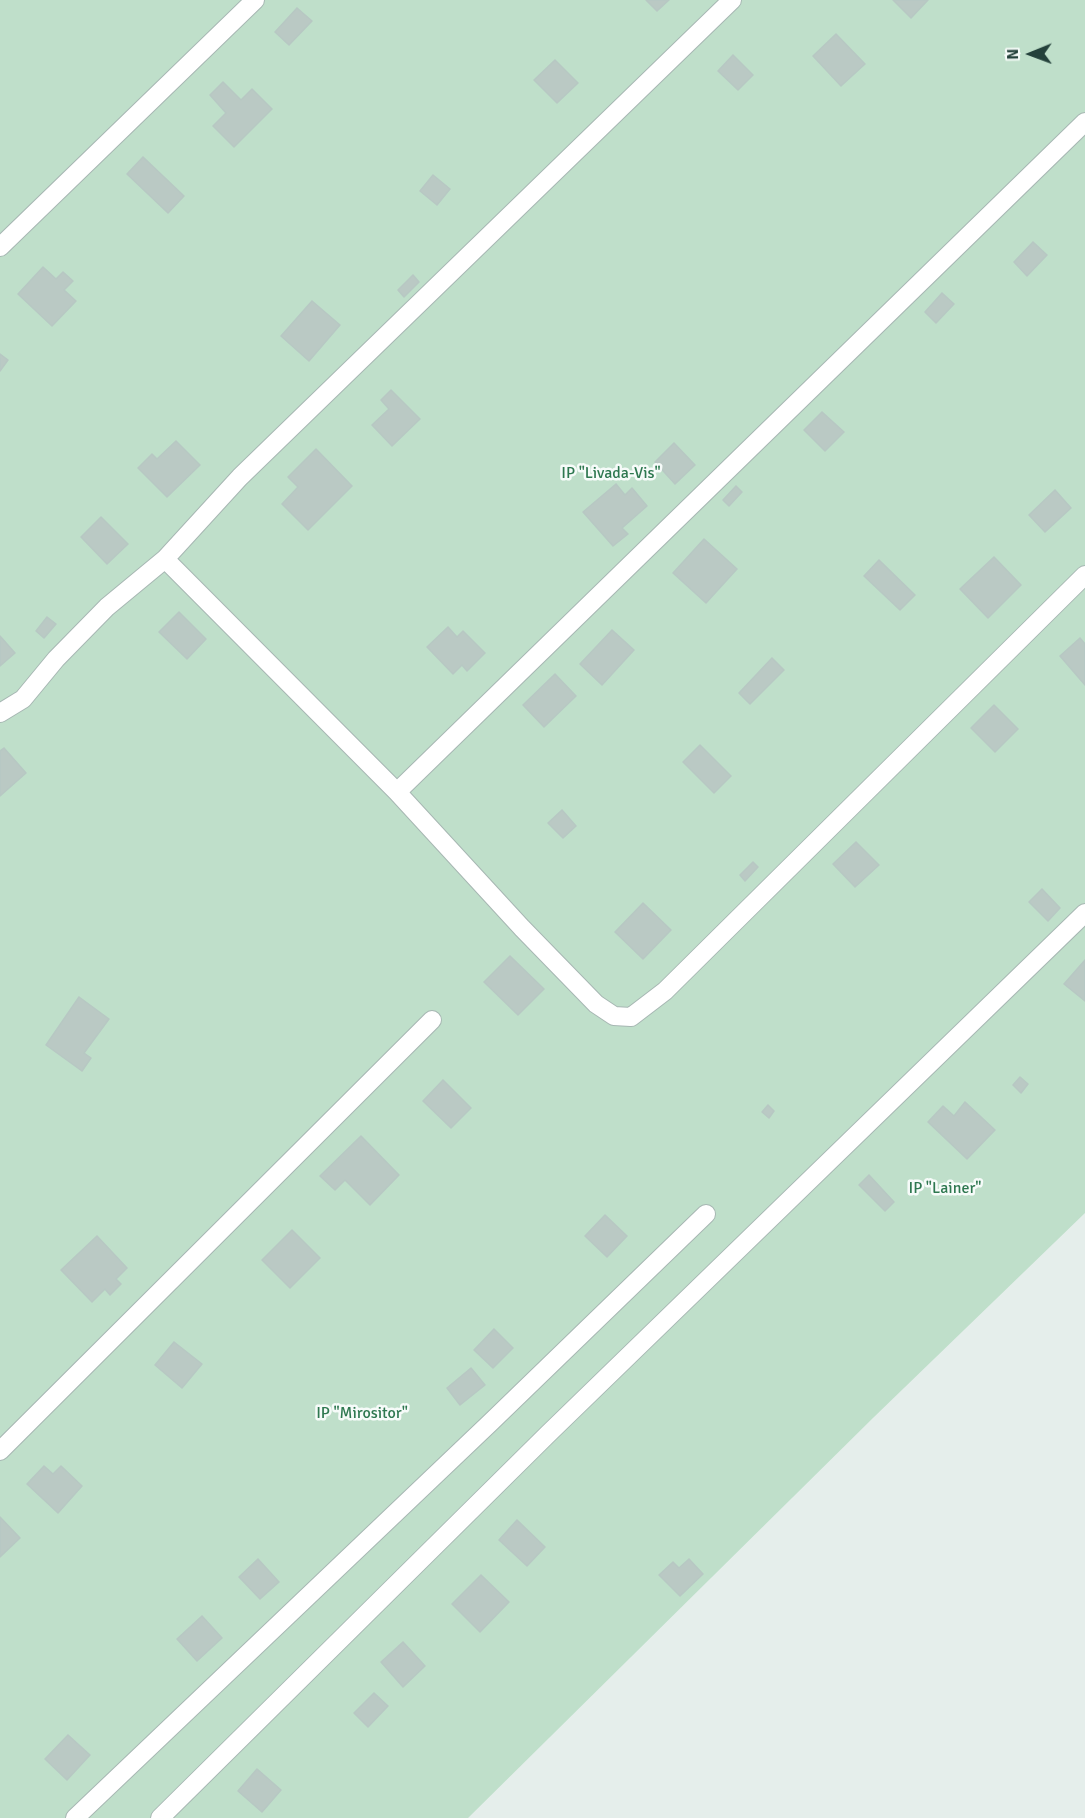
<!DOCTYPE html>
<html>
<head>
<meta charset="utf-8">
<style>
	body { margin:0 }
	#map { position:relative; width:1085px; height:1818px; overflow:hidden; background:#e5eeeb; font-family:Signika,sans-serif }
	canvas { display:block }
	.north { position:absolute; left:1001px; top:24px; width:60px; height:60px; -webkit-text-stroke:4px #f6fbf9; paint-order:stroke; rotate:269deg; font-size:16px; font-weight:700; line-height:24px; text-align:center; color:#24413b }
	.north::after { content:''; display:block; margin:auto; width:21px; height:27px; background:#24413b; clip-path:polygon(50% 0,100% 100%,50% 72%,0 100%) }
</style>
</head>
<body>
<div id="map">
<canvas width="1085" height="1818"></canvas>
<div class="north">N</div>
</div>
<script>
const c = document.querySelector('canvas').getContext('2d');
c.lineJoin = 'round';
function fill(path, color) {
  c.fillStyle = color;
  c.fill(path, 'evenodd');
}
function toPath(rows) {
  const path = new Path2D();
  for (const r of rows) {
    path.moveTo(r[0], r[1]);
    for (let i = 2; i < r.length; i += 2) path.lineTo(r[i], r[i + 1]);
  }
  return path;
}
function strokePath(path, color, width, dash) {
  c.strokeStyle = color;
  c.lineWidth = width;
  c.lineCap = dash ? 'butt' : 'round';
  c.setLineDash(dash || []);
  c.stroke(path);
}
function label(font, color, halo, rows, align = 'center') {
  c.font = font + ' Signika,sans-serif';
  c.lineWidth = 5;
  c.setLineDash([]);
  c.textBaseline = 'middle';
  c.strokeStyle = halo;
  c.fillStyle = color;
  for (const [text, x, y, turn = 0] of rows) {
    c.save();
    c.translate(x, y);
    c.rotate((+turn || 0) * Math.PI / 180);
    c.textAlign = isNaN(turn) ? turn : align;
    if (halo) c.strokeText(text, 0, 0);
    c.fillText(text, 0, 0);
    c.restore();
  }
}
fill(toPath([
	[0,0,1085,0,1085,1213,874,1417,468,1818,0,1818]
]), '#bfdfca');
const building = toPath([
	[646,0,669,0,657,11,646,0],
	[893,0,928,0,911,18,893,0],
	[297,8,312,21,289,45,275,32,297,8],
	[836,34,865,64,841,86,813,56,836,34],
	[733,55,753,75,738,90,718,71,733,55],
	[555,60,578,83,557,103,534,80,555,60],
	[223,82,241,100,252,89,272,109,234,147,213,126,226,113,210,95,223,82],
	[143,157,184,196,168,213,127,174,143,157],
	[433,175,450,189,437,205,420,191,433,175],
	[1033,242,1047,255,1027,276,1014,262,1033,242],
	[43,267,56,279,63,272,73,281,64,290,76,301,52,326,18,294,43,267],
	[413,275,419,282,404,297,398,290,413,275],
	[942,293,954,304,936,323,925,312,942,293],
	[312,301,340,325,309,361,281,336,312,301],
	[0,354,8,360,0,371,0,354],
	[391,390,420,419,392,446,372,425,389,409,381,400,391,390],
	[822,412,844,432,825,451,804,430,822,412],
	[176,441,200,465,167,497,138,468,152,454,157,459,176,441],
	[674,443,695,465,675,484,655,462,674,443],
	[316,449,352,486,308,530,282,504,298,487,288,477,316,449],
	[616,484,625,495,632,488,647,506,622,528,628,534,613,546,583,512,616,484],
	[736,486,742,492,729,506,723,500,736,486],
	[1055,490,1071,508,1045,532,1029,515,1055,490],
	[101,517,128,544,107,564,81,537,101,517],
	[704,539,737,569,706,603,673,573,704,539],
	[994,557,1021,585,988,618,960,589,994,557],
	[879,560,915,595,900,610,864,576,879,560],
	[179,612,206,639,187,659,159,632,179,612],
	[47,617,56,624,44,638,36,631,47,617],
	[448,627,457,637,463,631,485,653,467,671,462,665,453,674,427,647,448,627],
	[612,630,634,650,602,685,580,664,612,630],
	[0,636,15,653,0,666,0,636],
	[1080,638,1085,644,1085,685,1060,656,1080,638],
	[772,658,784,670,750,704,739,693,772,658],
	[555,674,576,696,544,727,523,705,555,674],
	[994,705,1018,729,995,752,971,728,994,705],
	[700,745,731,776,714,793,683,762,700,745],
	[4,748,26,773,0,796,0,751,4,748],
	[562,810,576,826,563,838,548,823,562,810],
	[856,842,879,865,855,887,833,864,856,842],
	[753,862,758,867,745,881,740,875,753,862],
	[1042,889,1060,908,1048,921,1029,902,1042,889],
	[643,903,671,930,643,959,615,932,643,903],
	[510,956,544,989,518,1015,484,982,510,956],
	[1085,960,1085,1001,1064,984,1085,960],
	[79,997,109,1019,84,1053,91,1058,82,1071,46,1045,79,997],
	[1020,1077,1028,1084,1021,1093,1013,1085,1020,1077],
	[443,1080,471,1108,451,1128,423,1101,443,1080],
	[965,1102,995,1130,967,1159,928,1122,943,1106,954,1116,965,1102],
	[768,1105,774,1111,769,1118,762,1112,768,1105],
	[361,1136,399,1175,370,1205,345,1180,335,1190,320,1176,361,1136],
	[869,1175,894,1202,885,1211,859,1185,869,1175],
	[605,1215,627,1236,607,1257,585,1236,605,1215],
	[292,1230,320,1258,290,1288,262,1260,292,1230],
	[97,1236,127,1268,116,1279,121,1284,110,1295,105,1289,92,1302,61,1270,97,1236],
	[494,1329,513,1348,493,1368,474,1350,494,1329],
	[174,1342,202,1364,182,1388,155,1365,174,1342],
	[471,1368,485,1385,460,1405,447,1388,471,1368],
	[44,1466,53,1474,61,1466,82,1486,58,1513,27,1484,44,1466],
	[0,1517,20,1538,0,1557,0,1517],
	[517,1520,545,1547,527,1566,499,1540,517,1520],
	[258,1559,279,1582,260,1599,239,1577,258,1559],
	[689,1559,703,1574,680,1596,659,1575,673,1562,679,1568,689,1559],
	[481,1575,509,1602,480,1632,452,1604,481,1575],
	[202,1616,222,1638,197,1661,177,1639,202,1616],
	[403,1642,425,1666,403,1687,381,1662,403,1642],
	[374,1693,388,1706,368,1727,354,1713,374,1693],
	[68,1735,90,1755,67,1780,45,1759,68,1735],
	[257,1769,281,1790,262,1812,238,1791,257,1769]
]);
fill(building, '#bac9c4');
strokePath(building, '#b7c8c3', 1.5);
const street = toPath([
	[0,247,255,0],
	[165,559,397,792,522,928,596,1004,614,1016,631,1017,665,991,1085,575],
	[0,713,23,699,56,659,107,607,165,559,240,477,732,0],
	[397,792,1085,122],
	[0,1451,432,1020],
	[75,1818,491,1422,706,1214],
	[160,1818,548,1434,1085,913]
]);
strokePath(street, '#a7b7b3', 20);
strokePath(street, '#fff', 18);
label('16px', '#2e7850', '#f6fbf9', [
	["IP \"Livada-Vis\"",611,474],
	["IP \"Lainer\"",945,1189],
	["IP \"Mirositor\"",362,1414]
]);
</script>
</body>
</html>
